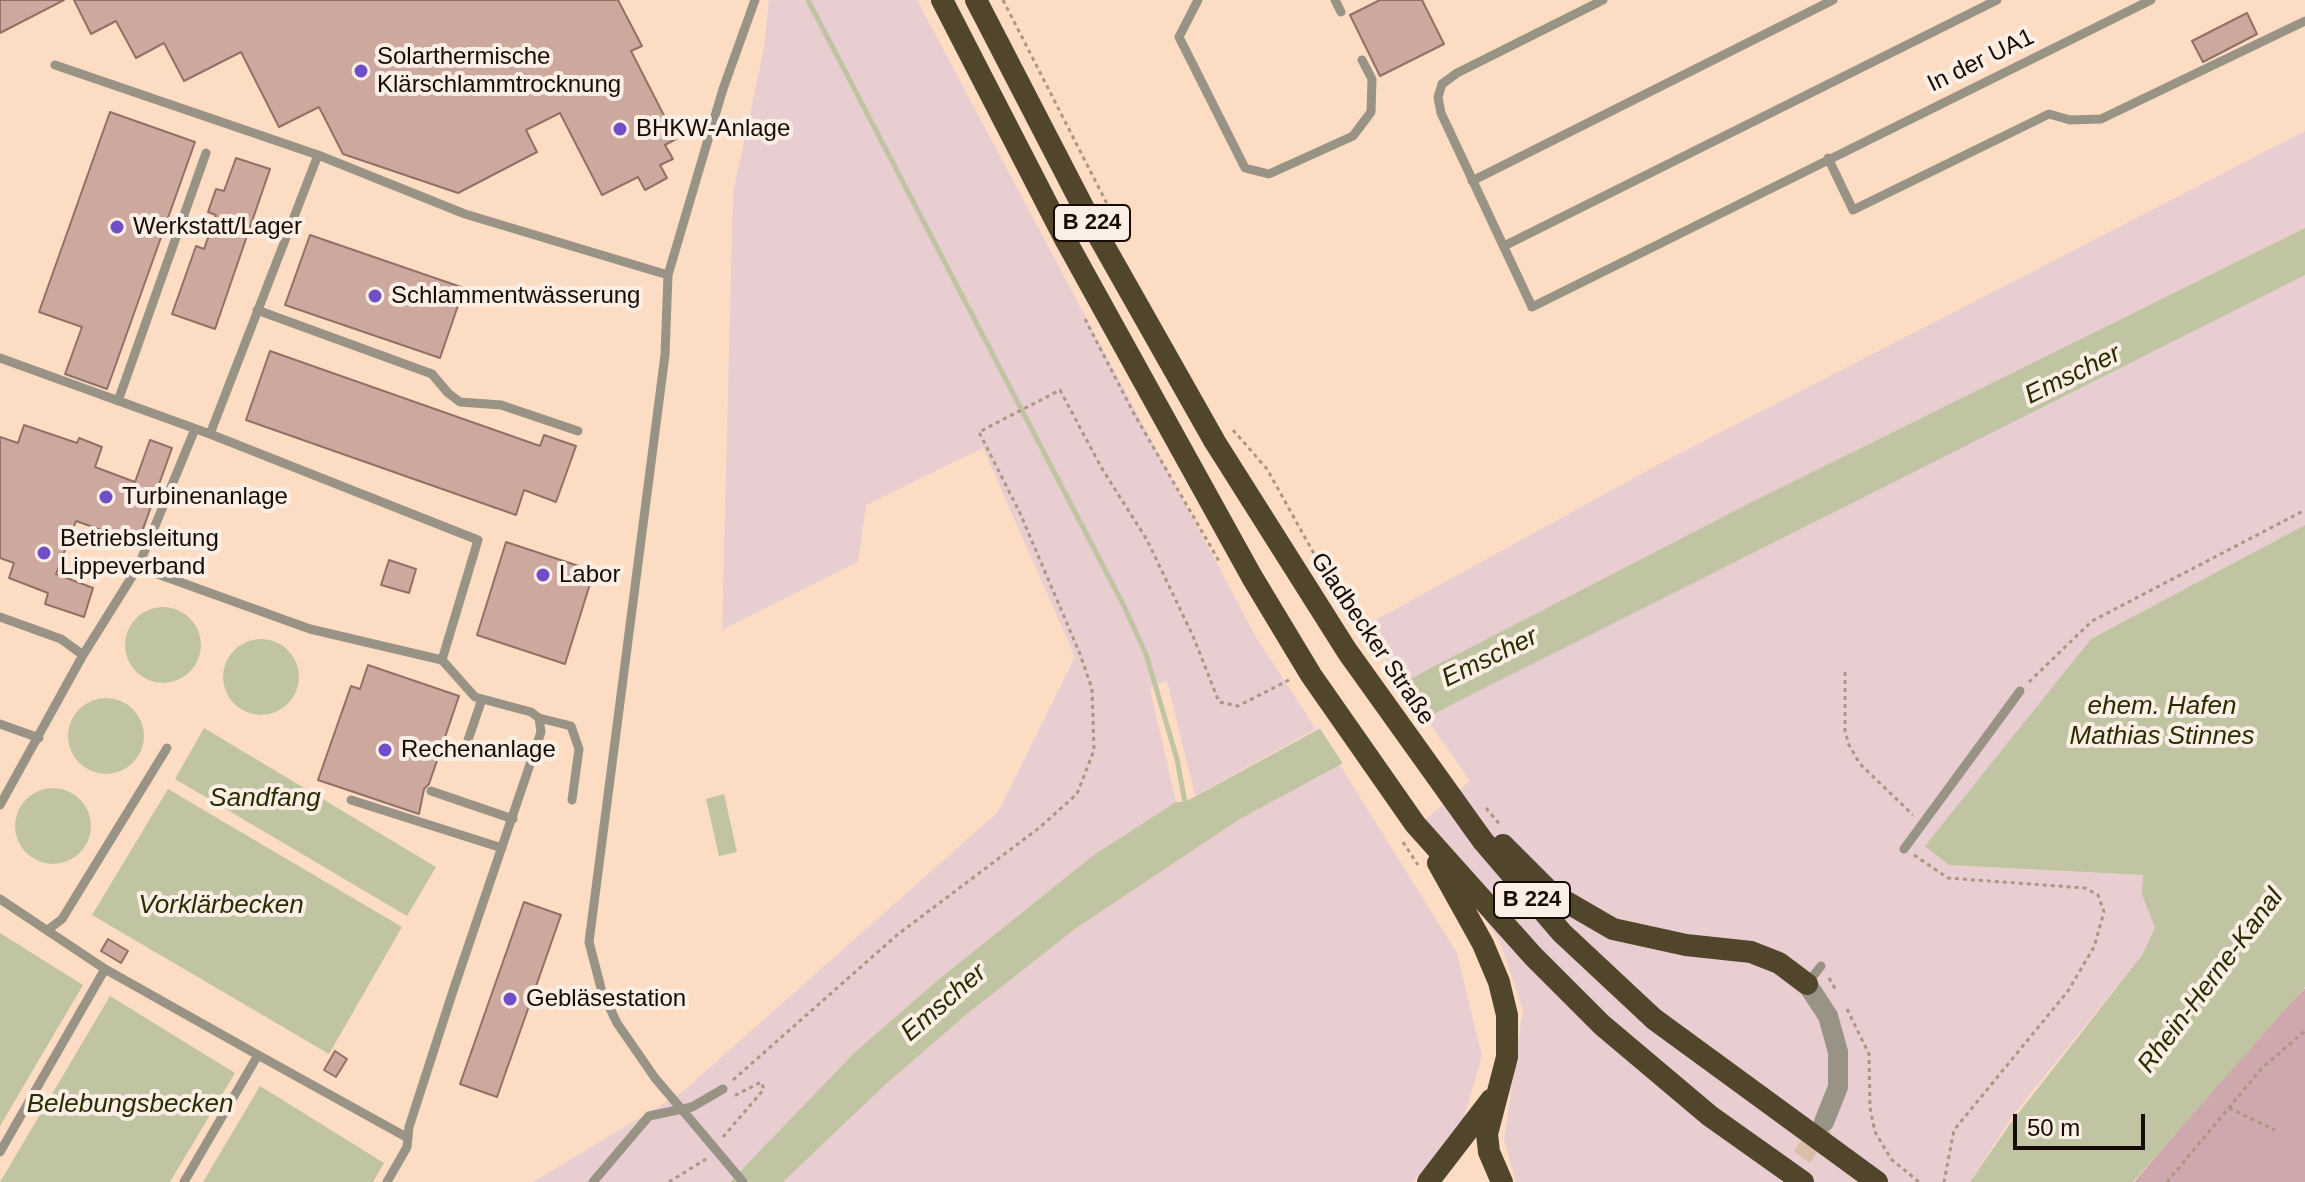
<!DOCTYPE html>
<html>
<head>
<meta charset="utf-8">
<style>
	body { margin:0 }
	#map { position:relative; width:2305px; height:1182px; overflow:hidden; background:#fcddc4; font-family:Arial,sans-serif }
	canvas { display:block }
	.scale { position:absolute; left:2013px; top:1114px; width:132px; height:36px; box-sizing:border-box; border:4px solid #160c05; border-top:0; padding-left:10px; font-size:24px; line-height:28px; white-space:nowrap; color:#160c05; -webkit-text-stroke:6px #fbeee4; paint-order:stroke }
</style>
</head>
<body>
<div id="map">
<canvas width="2305" height="1182"></canvas>
<div class="scale">50 m</div>
</div>
<script>
const c = document.querySelector('canvas').getContext('2d');
c.lineJoin = 'round';
function fill(path, color) {
  c.fillStyle = color;
  c.fill(path, 'evenodd');
}
function toPath(rows) {
  const path = new Path2D();
  for (const r of rows) {
    if (r.length === 3) {
      path.moveTo(r[0] + r[2], r[1]);
      path.arc(r[0], r[1], r[2], 0, 2 * Math.PI);
      continue;
    }
    path.moveTo(r[0], r[1]);
    for (let i = 2; i < r.length; i += 2) path.lineTo(r[i], r[i + 1]);
  }
  return path;
}
function strokePath(path, color, width, dash) {
  c.strokeStyle = color;
  c.lineWidth = width;
  c.lineCap = dash ? 'butt' : 'round';
  c.setLineDash(dash || []);
  c.stroke(path);
}
function label(font, color, halo, rows, align = 'center') {
  c.font = font + ' Arial,sans-serif';
  c.lineWidth = 8;
  c.setLineDash([]);
  c.textBaseline = 'middle';
  c.strokeStyle = halo;
  c.fillStyle = color;
  for (const [text, x, y, turn = 0] of rows) {
    c.save();
    c.translate(x, y);
    c.rotate((+turn || 0) * Math.PI / 180);
    c.textAlign = isNaN(turn) ? turn : align;
    if (halo) c.strokeText(text, 0, 0);
    c.fillText(text, 0, 0);
    c.restore();
  }
}
fill(toPath([
	[769,0,917,0,1256,637,1316,729,1195,796,1167,681,1150,688,1176,802,1095,854,938,980,855,1052,730,1182,533,1182,681,1093,998,812,1075,657,983,448,866,505,858,562,722,630,733,193,764,48],
	[2305,131,2305,525,2091,639,2056,684,1949,865,2143,875,2143,894,2155,928,2142,955,2011,1118,1970,1182,1516,1182,1504,1140,1523,1010,1500,942,1421,823,1470,781,1363,627,1663,462],
	[1340,765,1457,953,1482,1056,1462,1124,1413,1182,783,1182,886,1084,967,1014,1075,929,1240,819]
]), '#e9ced1');
fill(toPath([
	[2305,988,2305,1182,2134,1182,2262,1033]
]), '#cfa8ad');
fill(toPath([
	[2305,228,2305,275,1447,707,1240,819,1075,929,967,1014,886,1084,783,1182,730,1182,855,1052,938,980,1095,854,1176,802,1185,802,1429,669,1750,503],
	[2305,525,2305,987,2133,1182,1970,1182,2010,1124,2142,955,2155,928,2142,894,2143,875,1949,865,1925,846,2091,639],
	[163,645,38],
	[261,677,38],
	[106,736,38],
	[204,728,436,867,407,916,175,779],
	[53,826,38],
	[168,789,402,927,329,1054,92,915],
	[724,794,737,852,719,856,706,799],
	[0,933,83,985,0,1126],
	[110,996,235,1073,170,1182,0,1182],
	[260,1086,384,1163,373,1182,203,1182]
]), '#c0c4a2');
fill(toPath([
	[1398,681,1426,723,1345,767,1317,724]
]), '#fcddc4');
strokePath(toPath([
	[808,0,1124,606,1146,654,1177,759,1186,808]
]), '#c0c4a2', 5);
const building = toPath([
	[0,0,64,0,0,33,0,0],
	[74,0,618,0,642,46,631,51,676,139,665,145,673,159,660,165,667,178,645,190,638,177,602,195,560,113,526,130,537,152,458,193,343,154,319,107,279,127,241,52,184,81,164,43,136,58,116,21,91,34,74,0],
	[1380,0,1422,0,1444,44,1380,76,1350,15,1380,0],
	[2247,13,2257,34,2203,62,2192,41,2247,13],
	[110,112,195,142,107,389,65,374,82,327,39,312,110,112],
	[236,158,270,169,215,329,172,314,196,246,204,249,216,215,208,212,216,189,224,191,236,158],
	[310,235,464,288,440,358,285,305,310,235],
	[270,351,540,446,544,435,576,446,556,502,524,490,516,515,246,420,270,351],
	[24,425,77,443,79,438,102,447,95,467,135,482,150,440,172,448,138,543,76,521,56,574,93,588,84,617,45,604,48,593,9,578,14,563,0,558,0,437,18,443,24,425],
	[506,542,594,571,565,664,477,635,506,542],
	[389,560,416,569,409,593,381,585,389,560],
	[368,665,459,696,429,784,424,789,419,814,318,780,351,686,360,689,368,665],
	[524,902,561,915,497,1097,460,1084,524,902],
	[108,939,128,951,121,963,101,951,108,939],
	[335,1051,347,1059,336,1077,324,1070,335,1051]
]);
fill(building, '#cda89e');
strokePath(building, '#937066', 2);
strokePath(toPath([
	[1785,1182,1823,1126]
]), '#dabea7', 20, [20, 10]);
strokePath(toPath([
	[1003,0,1125,239],
	[1085,319,1133,412,1219,561],
	[1233,430,1267,469,1337,595],
	[1845,672,1845,731,1849,745,1860,764,1913,815],
	[2029,682,2092,621,2305,510],
	[1486,808,1501,826],
	[1403,842,1418,865],
	[1914,855,1948,878,2085,888,2098,895,2104,912,2094,947,2068,991,1954,1130,1944,1182],
	[1829,978,1837,992],
	[1847,1009,1869,1054,1870,1108,1875,1132,1891,1159,1919,1182],
	[733,1080,897,935,1039,828,1077,794,1094,750,1092,689,1080,654,1020,513,979,432,1060,390,1101,467,1147,540,1193,636,1219,702,1238,706,1289,680],
	[2229,1108,2275,1130],
	[723,1137,764,1089,761,1082,734,1096],
	[669,1182,706,1159],
	[2167,1182,2262,1068,2305,1031]
]), '#ad9583', 3, [4, 4]);
strokePath(toPath([
	[1198,0,1179,37,1245,168,1269,174,1353,136,1371,112,1372,79,1362,60],
	[1335,0,1341,12],
	[1603,0,1457,73,1442,84,1438,97,1441,113,1532,307,2151,0],
	[55,65,318,155,210,434],
	[318,155,465,214,668,275,665,355,589,942,602,992,617,1023,655,1078,706,1138],
	[1828,158,1853,210,2049,114,2070,120,2101,119,2305,21],
	[1472,181,1833,0],
	[1504,246,1997,0],
	[668,275,723,89,755,0],
	[257,310,432,374,448,393,460,402,501,405,578,431],
	[0,358,210,434,478,540,442,660,475,697,531,712,539,718,541,732,453,991,409,1127,407,1147,387,1182],
	[118,401,206,153],
	[138,567,310,629,442,660],
	[0,617,61,639,83,655,138,567,195,429],
	[539,718,571,726,579,749,572,800],
	[0,724,39,738],
	[465,749,482,699],
	[431,791,513,819],
	[351,800,502,848],
	[0,805,83,655],
	[1904,849,2020,691],
	[0,899,105,969,258,1055,184,1182],
	[49,929,62,919,167,748],
	[1807,984,1821,966],
	[258,1055,408,1138],
	[0,1152,105,969],
	[593,1182,649,1116,692,1107,723,1089]
]), '#999385', 9);
strokePath(toPath([
	[1807,984,1828,1016,1838,1052,1838,1087,1824,1122]
]), '#999385', 20);
strokePath(toPath([
	[942,0,1065,239,1252,577,1311,675,1415,824,1533,956,1602,1025,1710,1116,1803,1182],
	[976,0,1094,228,1215,442,1347,651,1483,841,1562,933,1654,1019,1877,1182],
	[1503,845,1551,893,1613,929,1686,945,1751,952,1779,963,1807,984],
	[1438,863,1483,944,1499,982,1507,1015,1507,1057,1487,1134,1489,1152,1502,1182],
	[1428,1182,1491,1100]
]), '#51462c', 22);
strokePath(toPath([
	[706,1138,743,1182]
]), '#999385', 9);
for (const [x, y, r, color] of [
	[361,71,8,"#6f4ec7"],
	[620,129,8,"#6f4ec7"],
	[117,227,8,"#6f4ec7"],
	[375,296,8,"#6f4ec7"],
	[106,497,8,"#6f4ec7"],
	[44,553,8,"#6f4ec7"],
	[543,575,8,"#6f4ec7"],
	[385,750,8,"#6f4ec7"],
	[510,999,8,"#6f4ec7"]
]) {
  const dot = new Path2D();
  dot.arc(x, y, r, 0, 2 * Math.PI);
  c.fillStyle = color;
  c.fill(dot);
  strokePath(dot, '#fbeee4', 3);
}
for (const [x, y, w] of [
	[1092,223,76],
	[1532,900,76]
]) {
  const box = new Path2D();
  box.roundRect(x - w / 2, y - 18, w, 36, 6);
  c.fillStyle = '#fbeee4';
  c.fill(box);
  strokePath(box, '#160c05', 2);
}
label('bold 22px', '#160c05', null, [
	["B 224",1092,223],
	["B 224",1532,900]
]);
label('24px', '#160c05', '#fbeee4', [
	["Solarthermische",377,57],
	["Klärschlammtrocknung",377,85],
	["BHKW-Anlage",636,129],
	["Werkstatt/Lager",133,227],
	["Schlammentwässerung",391,296],
	["Turbinenanlage",122,497],
	["Betriebsleitung",60,539],
	["Lippeverband",60,567],
	["Labor",559,575],
	["Rechenanlage",401,750],
	["Gebläsestation",526,999]
], 'left');
label('24px', '#160c05', '#fbeee4', [
	["In der UA1",1981,61,-26],
	["Gladbecker Straße",1372,639,56]
]);
label('italic 26px', '#292c01', '#fbeee4', [
	["Emscher",2073,375,-26],
	["Emscher",1490,658,-26],
	["ehem. Hafen",2162,707],
	["Mathias Stinnes",2162,737],
	["Sandfang",265,799],
	["Vorklärbecken",221,906],
	["Rhein-Herne-Kanal",2211,981,-53],
	["Emscher",944,1003,-41],
	["Belebungsbecken",130,1105]
]);
</script>
</body>
</html>
